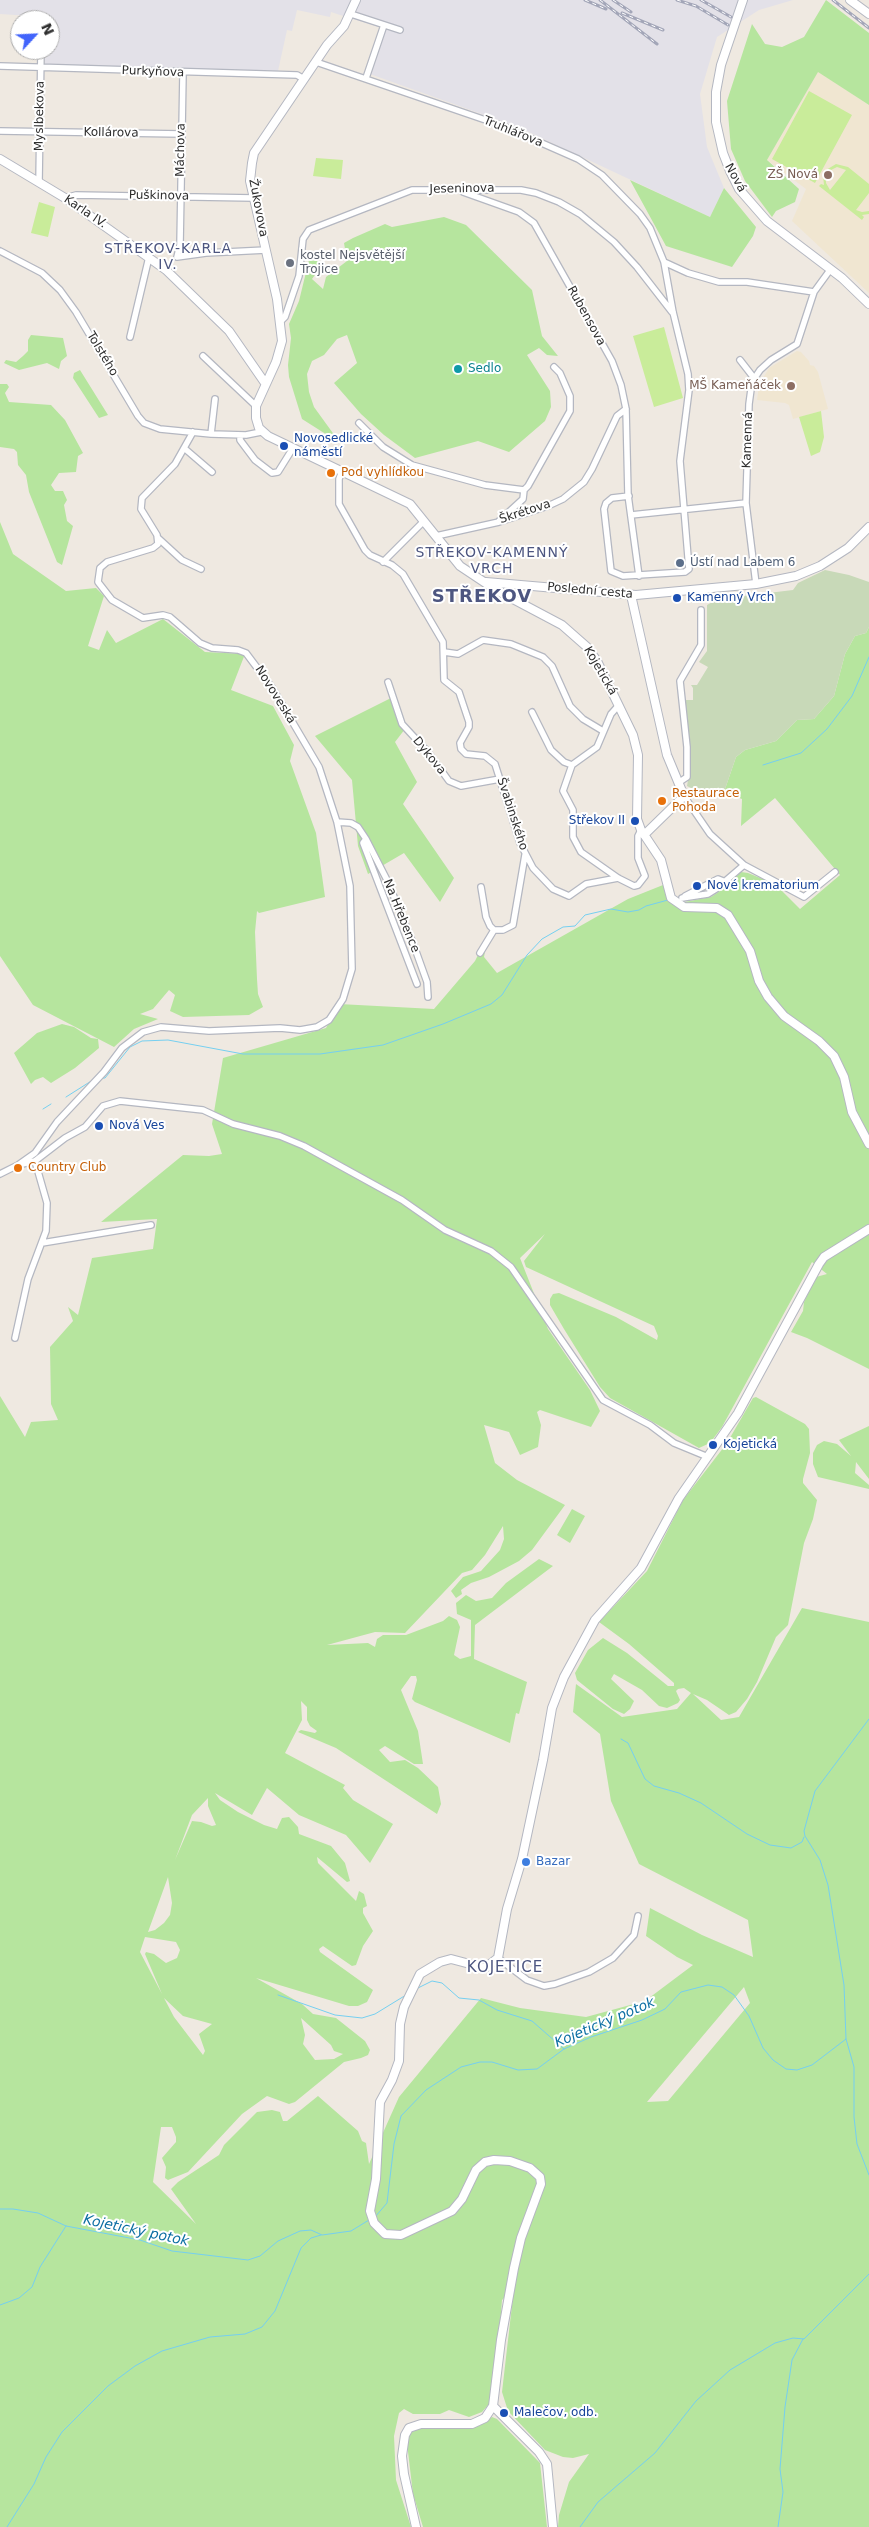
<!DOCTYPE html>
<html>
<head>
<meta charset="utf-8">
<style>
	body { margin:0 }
	#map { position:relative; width:869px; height:2527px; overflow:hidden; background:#efe9e1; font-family:"DejaVu Sans",sans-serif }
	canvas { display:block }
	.north { position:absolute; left:10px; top:10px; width:50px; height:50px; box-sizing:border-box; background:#fff; border:1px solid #ababab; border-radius:50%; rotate:65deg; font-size:14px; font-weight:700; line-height:20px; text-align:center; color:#2e2e2e }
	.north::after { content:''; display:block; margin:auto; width:18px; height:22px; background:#4264fb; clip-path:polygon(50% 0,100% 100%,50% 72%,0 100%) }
</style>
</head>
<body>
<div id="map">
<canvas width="869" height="2527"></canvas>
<div class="north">N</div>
</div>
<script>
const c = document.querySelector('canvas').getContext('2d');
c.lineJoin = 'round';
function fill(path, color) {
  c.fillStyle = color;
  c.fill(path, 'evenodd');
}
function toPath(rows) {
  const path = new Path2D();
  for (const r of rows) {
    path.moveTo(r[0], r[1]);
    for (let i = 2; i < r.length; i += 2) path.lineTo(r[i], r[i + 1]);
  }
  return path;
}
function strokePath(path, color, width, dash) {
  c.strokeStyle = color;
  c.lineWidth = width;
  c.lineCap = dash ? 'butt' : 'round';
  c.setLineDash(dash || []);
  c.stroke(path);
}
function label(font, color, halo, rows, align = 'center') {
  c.font = font + ' "DejaVu Sans",sans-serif';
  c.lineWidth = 4;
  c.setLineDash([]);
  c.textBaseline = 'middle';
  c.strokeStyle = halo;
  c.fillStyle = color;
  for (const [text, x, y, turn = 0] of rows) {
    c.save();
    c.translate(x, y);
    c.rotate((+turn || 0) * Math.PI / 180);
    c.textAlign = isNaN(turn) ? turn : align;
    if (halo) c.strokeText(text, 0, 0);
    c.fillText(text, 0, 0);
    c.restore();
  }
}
fill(toPath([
	[0,0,793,0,759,10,717,37,700,94,707,147,724,188,710,217,518,127,370,74,385,29,337,14,331,12,330,17,297,10,292,31,287,30,278,71,45,65,45,50,50,50,50,20,45,20,45,17,0,14]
]), '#e3e1e8');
fill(toPath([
	[818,71,869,105,869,293,792,221,806,189,767,160],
	[797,351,801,352,809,361,810,365,814,366,818,372,828,409,793,419,789,405,785,403,757,400,759,385,769,368]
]), '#f0e6d1');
fill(toPath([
	[826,0,869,33,869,105,818,72,767,160,799,189,795,202,776,211,772,217,745,181,731,149,727,101,752,24,765,44,782,47,804,37],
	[630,180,710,217,724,188,756,227,753,236,732,267,666,246],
	[444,217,466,225,532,290,542,336,558,356,547,355,539,348,527,355,550,391,551,407,545,421,509,452,478,441,415,458,384,435,361,414,334,383,357,363,347,335,337,339,324,355,312,361,307,374,309,392,314,407,335,436,332,438,302,419,289,377,288,365,291,338,289,324,299,301,309,260,319,261,322,265,312,279,323,289,326,277,347,261,344,243,353,238,385,224,392,227],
	[31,335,63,338,67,356,61,361,59,369,47,363,19,370,4,363,6,360,16,362,23,356,28,351,28,340],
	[80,370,108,415,99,418,73,378,74,373],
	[0,384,7,384,9,387,5,393,9,402,51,405,65,420,83,453,78,456,76,472,59,473,51,485,55,491,63,491,67,500,64,505,67,521,73,526,62,565,57,562,29,492,26,475,18,465,17,452,14,449,0,447],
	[0,522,13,554,66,591,96,588,104,596,88,646,99,650,107,630,116,643,163,619,205,652,245,654,231,690,273,706,294,745,290,761,316,833,325,897,259,913,257,911,255,932,257,979,258,994,263,1007,249,1015,183,1017,170,1011,175,995,169,990,153,1009,140,1014,158,1019,134,1029,114,1047,33,1005,0,956],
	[869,627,869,1369,807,1338,791,1332,803,1311,804,1302,816,1277,827,1274,812,1262,722,1427,710,1443,699,1448,610,1398,600,1387,564,1329,550,1305,550,1299,553,1294,559,1293,616,1317,657,1340,658,1336,654,1326,526,1267,524,1261,545,1234,520,1258,548,1329,590,1390,600,1411,591,1427,540,1410,537,1412,541,1425,538,1447,520,1455,509,1432,484,1425,495,1463,517,1480,565,1505,532,1550,519,1561,489,1577,471,1583,461,1590,462,1594,456,1598,451,1591,463,1577,481,1571,500,1550,504,1539,503,1526,485,1555,472,1570,462,1573,405,1633,375,1632,327,1645,368,1643,375,1647,377,1639,383,1635,406,1635,443,1621,449,1616,457,1620,460,1627,454,1655,460,1659,471,1656,471,1620,457,1614,456,1603,466,1595,476,1601,492,1598,506,1583,539,1559,553,1566,475,1625,474,1659,527,1682,519,1714,516,1713,510,1743,415,1702,412,1699,417,1680,416,1676,411,1676,401,1690,418,1731,423,1764,414,1764,385,1746,379,1750,390,1762,405,1760,418,1768,438,1787,441,1804,437,1814,336,1748,298,1732,301,1730,315,1733,317,1731,310,1726,307,1720,307,1707,301,1701,302,1720,285,1753,345,1785,343,1788,353,1800,393,1824,370,1863,346,1835,299,1815,267,1788,252,1815,215,1793,220,1800,238,1812,264,1825,277,1829,282,1818,289,1817,298,1827,299,1834,331,1846,345,1863,350,1881,347,1882,317,1857,318,1863,356,1901,359,1891,364,1894,367,1906,363,1908,363,1913,373,1931,363,1946,356,1965,352,1966,323,1946,319,1949,320,1952,373,1990,367,2002,358,2006,349,2006,256,1978,302,2004,313,2014,336,2018,365,2041,370,2050,368,2055,361,2058,344,2062,295,2102,289,2104,267,2096,242,2114,188,2172,168,2180,165,2178,166,2167,162,2158,176,2142,176,2137,172,2127,161,2127,153,2182,196,2224,171,2189,178,2182,219,2155,224,2145,257,2112,272,2110,280,2112,283,2121,287,2121,318,2096,358,2131,362,2141,366,2143,369,2164,399,2097,481,1998,520,2008,586,2017,645,2001,693,1965,677,1957,646,1936,650,1908,702,1935,753,1957,748,1920,639,1864,611,1801,600,1734,573,1712,576,1684,622,1717,677,1709,691,1693,684,1688,678,1689,676,1691,680,1700,678,1703,667,1708,659,1706,642,1690,614,1674,611,1679,634,1701,630,1709,624,1714,613,1709,577,1680,575,1673,588,1650,603,1638,627,1653,668,1686,674,1686,674,1683,629,1644,599,1622,647,1571,683,1500,727,1443,753,1398,756,1397,805,1424,809,1429,810,1453,803,1479,803,1483,817,1500,813,1519,804,1543,788,1625,776,1637,757,1682,747,1699,736,1712,729,1715,707,1700,693,1694,721,1720,739,1717,802,1608,869,1622,869,2527,558,2527,559,2515,569,2482,589,2454,573,2458,563,2457,545,2450,508,2411,502,2392,514,2288,502,2300,499,2341,495,2350,496,2357,490,2403,482,2412,469,2417,449,2410,440,2414,413,2414,404,2409,399,2413,394,2436,396,2480,411,2527,0,2527,0,1396,25,1437,31,1422,58,1420,51,1404,50,1347,73,1321,68,1307,78,1315,92,1258,153,1249,157,1219,101,1222,183,1155,209,1156,222,1154,212,1124,223,1058,326,1028,339,1004,434,1009,475,961,488,935,484,957,497,973,628,899,663,885,666,895,674,904,711,897,723,889,741,872,748,873,775,884,800,909,840,875,775,798,741,826,742,799,724,792,736,757,745,750,776,741,797,720,814,719,834,696,845,654,855,636,866,633],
	[208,1798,208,1806,216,1825,212,1826,201,1822,192,1821,175,1860,192,1815],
	[168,1877,172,1903,170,1915,164,1923,155,1930,148,1932],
	[145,1937,176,1942,180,1950,177,1958,166,1963,154,1954,146,1952,145,1954,162,1994,140,1952],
	[744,1987,750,2003,668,2101,647,2102],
	[164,1998,183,2016,212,2024,199,2034,205,2051,203,2055,174,2017],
	[301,2018,331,2045,334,2051,343,2054,334,2059,315,2060,303,2044,305,2035],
	[393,697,405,729,395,742,417,782,403,804,454,878,440,902,404,853,368,874,358,846,352,780,315,736],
	[62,1024,74,1027,91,1038,98,1039,99,1048,75,1068,51,1083,43,1077,35,1080,31,1084,14,1053,37,1033],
	[869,1426,869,1479,856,1462,855,1473,869,1485,869,1489,818,1477,813,1464,813,1453,817,1445,824,1441,837,1444,851,1456,839,1440],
	[572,1509,585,1516,570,1543,557,1535],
	[492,2417,497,2419,540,2463,547,2527,423,2527,413,2494,406,2435,412,2428,479,2426]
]), '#b6e59e');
fill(toPath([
	[825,570,849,575,869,582,869,627,866,633,855,636,845,654,834,696,814,719,797,720,776,741,745,750,736,757,724,792,701,793,687,786,691,763,684,700,693,700,693,688,691,685,697,685,708,667,699,662,707,651,707,605,718,599,793,590,798,583]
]), '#c8d9b8');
fill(toPath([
	[809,91,852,115,815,183,772,159],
	[316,158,343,160,341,179,313,176],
	[836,164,848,167,869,184,869,193,856,210,862,212,869,211,869,214,862,215,864,217,862,220,819,186,821,184,824,185,823,176,826,170],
	[837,167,846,170,830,190,826,183,826,177,831,170],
	[39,202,55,207,48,237,31,233],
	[664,327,683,398,654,407,633,336],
	[821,411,824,437,820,452,811,456,799,417]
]), '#c9ec9a');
strokePath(toPath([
	[763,765,801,753,827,729,852,696,869,657],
	[102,1078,105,1078,130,1047,142,1041,168,1040,243,1054,320,1054,383,1045,443,1024,491,1004,502,995,527,955,542,939,563,927,575,926,585,915,611,909,628,912,639,910,646,906,668,900],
	[66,1097,96,1078],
	[43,1109,51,1104],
	[621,1739,628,1743,645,1779,654,1786,679,1793,701,1803,747,1834,770,1845,791,1848,802,1842,804,1837],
	[418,1988,432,1981,442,1983,459,1998,479,2000,497,2010,532,2021,564,2049],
	[278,1995,335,2015,362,2018,375,2014,406,1995],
	[846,2039,854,2067,854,2117,857,2144,869,2175],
	[0,2209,13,2209,38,2213,66,2226,140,2240,172,2251,248,2260,260,2256,278,2241,300,2231,311,2230,322,2235,351,2231,369,2220],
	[375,2217,387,2203,394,2144,401,2116,426,2090,461,2067,480,2062,492,2062,518,2070,537,2069,564,2049,591,2037,642,2020,665,2009,681,1992,708,1985,722,1987,734,1995,749,2016,763,2048,773,2060,786,2069,797,2070,812,2065,846,2039,844,1985,828,1885,820,1860,805,1836,804,1831,815,1791,869,1719],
	[0,2305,19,2298,32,2287,40,2267,66,2226],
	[7,2527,34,2484,46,2457,62,2432,108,2386,135,2366,162,2351,210,2337,245,2334,262,2327,275,2311,301,2248,311,2238,321,2235],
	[580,2527,598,2502,655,2453,696,2401,730,2370,775,2343,793,2338,804,2339,869,2274],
	[778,2527,783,2492,780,2469,785,2407,792,2360,803,2339]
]), '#75cff0', 1);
const street = toPath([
	[351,14,400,30],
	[316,62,503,126,578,159,602,175,640,214,650,228,664,262,673,312,688,374,689,390,680,461,689,569,685,572,623,576,611,571,604,509,606,503,612,498,629,496],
	[0,66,297,75,304,79],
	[183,73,180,245,177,257,206,253,266,250],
	[366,78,384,25],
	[0,131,182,134],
	[39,182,41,50],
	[463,192,519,212,534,223,612,361,621,385,626,409,628,495,639,576],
	[65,198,76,195,254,198],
	[0,251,42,273,60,290,76,312,138,416,144,423,160,429,211,434,246,435,261,432],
	[664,262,688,273,719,282,747,282,814,292],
	[280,322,285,317,299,276,303,239,309,230,412,190,521,190,536,193,559,202,580,214,614,242,637,267,672,312],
	[130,337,149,257],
	[203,356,256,406],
	[740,360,754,378],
	[359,423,383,447,412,465,485,485,524,490,523,499,499,521],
	[211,434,215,399],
	[240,435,240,440,255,460,272,473,278,472,293,448],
	[184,448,212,472],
	[342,471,339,479,339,504,365,550,370,555,392,565,403,574,443,642,444,680,459,692,469,722,469,727,460,743,461,749,466,754,485,756,495,764,520,843,533,868,553,889,569,896,586,884,618,878],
	[524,490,528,486,570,411,570,396,560,373,554,367],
	[631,515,746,503],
	[436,536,499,522,548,506,563,499,584,482,592,469,617,416,626,409],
	[158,538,182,560,201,569],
	[383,562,424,521],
	[756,584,746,503,749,404,752,382,760,370,771,360,797,344,814,292,830,270],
	[444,652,458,654,483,640,511,644,543,657,552,666,570,706,583,719,603,731],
	[388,682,402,724,428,752,449,781,461,786,500,779],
	[532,712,551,750,564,762,572,765],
	[572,765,563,791,573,810,573,837,581,852,618,878,634,886,638,885,645,876,638,858,638,836,641,830],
	[572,765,597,747,611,714,619,705],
	[678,783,687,777,687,747,680,681,701,645,701,610],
	[684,796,710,834,744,865,804,897,835,872],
	[337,822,351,823,358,827,366,839,363,843,417,984],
	[366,839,387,880,413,943,427,982,428,997],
	[481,887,486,917,490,926,494,930,503,930,513,925,525,855],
	[685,896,718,879,726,882],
	[682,898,708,894,716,889,744,865],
	[480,953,494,930],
	[18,1165,35,1153,57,1122,104,1072,122,1048,143,1032,161,1027,209,1031,280,1028,300,1030,317,1027,329,1020,343,999,352,969,350,886,337,822,319,767,273,689,246,653,238,650,212,648,200,643,170,617,163,615,143,618,112,600,98,582,100,568,107,562,153,548,158,544,157,535,141,509,142,498,175,464,193,432],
	[0,1174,18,1165,35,1161,65,1138,85,1127,103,1106,120,1101,203,1110,233,1124,280,1136,304,1146,402,1200,445,1230,491,1251,511,1267,603,1400,650,1425,674,1443,708,1457],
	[42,1243,151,1225],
	[15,1338,28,1279,46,1231,47,1203,35,1161],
	[498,1958,527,1980,544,1986,555,1984,589,1972,613,1958,634,1935,638,1916]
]);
const secondary = toPath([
	[356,0,344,26,327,45,254,153,252,163,250,181,277,299,282,341,276,362,256,406,256,418,259,428,268,436,410,504,460,566,496,590,562,625,587,647,597,661,633,735,638,755,637,819,641,830,661,860,671,898,684,907,717,908,728,915,750,951,759,981,768,997,784,1016,819,1041,834,1056,844,1077,852,1112,869,1144],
	[743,0,721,65,716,92,716,122,723,153,730,171,739,189,767,221,842,278,869,304],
	[850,0,869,14],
	[0,159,65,198,166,270,229,331,265,383],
	[486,582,636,595,756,584,796,576,820,566,848,548,869,527],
	[631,595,667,755,684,796,644,835],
	[493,2406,539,2452,547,2464,553,2527],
	[416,2527,404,2474,402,2456,405,2435,409,2428,421,2424,472,2424,485,2418,493,2406,501,2340,514,2268,521,2238,541,2184,540,2177,530,2168,510,2161,494,2160,485,2162,476,2170,462,2199,452,2211,401,2235,385,2234,374,2223,370,2211,376,2179,380,2102,392,2080,399,2061,400,2024,404,2007,420,1974,440,1962,451,1959,485,1968,498,1958,507,1909,522,1859,543,1760,552,1708,564,1677,595,1620,641,1568,679,1498,738,1413,819,1264,824,1257,869,1229]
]);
strokePath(street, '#b4b7c1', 8);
strokePath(secondary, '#b4b7c1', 10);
strokePath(street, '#fff', 5.5);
strokePath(secondary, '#fff', 8);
const rail = toPath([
	[585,0,606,9],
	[600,0,657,44],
	[613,0,631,12],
	[677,0,696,6,728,25],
	[701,0,731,17],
	[833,0,869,28],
	[622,13,663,30]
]);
strokePath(rail, '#a3a6b8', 3);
strokePath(rail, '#fff', 1, [4]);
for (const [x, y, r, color] of [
	[828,175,5,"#8d6e63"],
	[290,263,5,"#6b7280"],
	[458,369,5,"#0f9aa8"],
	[791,386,5,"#8d6e63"],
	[284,446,5,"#1a4fb4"],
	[331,473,5,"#e8710a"],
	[680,563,5,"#5c6f8a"],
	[677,598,5,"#1a4fb4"],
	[662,801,5,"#e8710a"],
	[635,821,5,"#1a4fb4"],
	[697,886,5,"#1a4fb4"],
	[99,1126,5,"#1a4fb4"],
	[18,1168,5,"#e8710a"],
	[713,1445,5,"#1a4fb4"],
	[526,1862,5,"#3f7fe0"],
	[504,2413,5,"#1a4fb4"]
]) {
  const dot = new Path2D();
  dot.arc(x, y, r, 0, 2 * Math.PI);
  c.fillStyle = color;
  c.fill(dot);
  strokePath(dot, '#fff', 2);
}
label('12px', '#2e2e2e', '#fff', [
	["Purkyňova",153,72,2],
	["Myslbekova",40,116,-89],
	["Truhlářova",513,132,22],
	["Kollárova",111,133,1],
	["Máchova",181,150,-89],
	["Nová",735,178,61],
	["Jeseninova",462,189,-1],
	["Puškinova",159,196,1],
	["Žukovova",258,208,79],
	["Karla IV.",85,212,34],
	["Rubensova",586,316,61],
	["Tolstého",102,354,59],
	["Kamenná",748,440,-88],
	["Škrétova",525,512,-18],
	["Poslední cesta",590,591,5],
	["Kojetická",600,671,60],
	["Novoveská",275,695,58],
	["Dykova",429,756,51],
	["Švabinského",512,814,72],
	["Na Hřebence",401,916,68]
]);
label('12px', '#785e54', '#fff', [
	["ZŠ Nová",818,175],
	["MŠ Kameňáček",781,386]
], 'right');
label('12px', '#5b616d', '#fff', [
	["kostel Nejsvětější",300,256],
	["Trojice",300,270]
], 'left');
label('12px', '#0d838f', '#fff', [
	["Sedlo",468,369]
], 'left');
label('12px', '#164399', '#fff', [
	["Novosedlické",294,439],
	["náměstí",294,453],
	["Kamenný Vrch",687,598],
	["Střekov II",625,821,"right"],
	["Nové krematorium",707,886],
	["Nová Ves",109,1126],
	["Kojetická",723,1445],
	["Malečov, odb.",514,2413]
], 'left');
label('12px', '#c56008', '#fff', [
	["Pod vyhlídkou",341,473],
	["Restaurace",672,794],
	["Pohoda",672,808],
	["Country Club",28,1168]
], 'left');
label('12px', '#4e5e75', '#fff', [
	["Ústí nad Labem 6",690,563]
], 'left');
label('12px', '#366cbe', '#fff', [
	["Bazar",536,1862]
], 'left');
c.letterSpacing = '1px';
label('14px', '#4d5680', '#fff', [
	["STŘEKOV-KARLA",168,249],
	["IV.",168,265],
	["STŘEKOV-KAMENNÝ",492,553],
	["VRCH",492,569]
]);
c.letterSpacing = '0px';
label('italic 14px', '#0d6fa3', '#fff', [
	["Kojetický potok",605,2023,-23],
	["Kojetický potok",136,2231,12]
]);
c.letterSpacing = '1px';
label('15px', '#4d5680', '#fff', [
	["KOJETICE",505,1968]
]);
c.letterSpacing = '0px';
c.letterSpacing = '1px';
label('bold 18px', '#4d5680', '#fff', [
	["STŘEKOV",482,597]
]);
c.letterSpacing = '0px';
</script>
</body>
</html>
